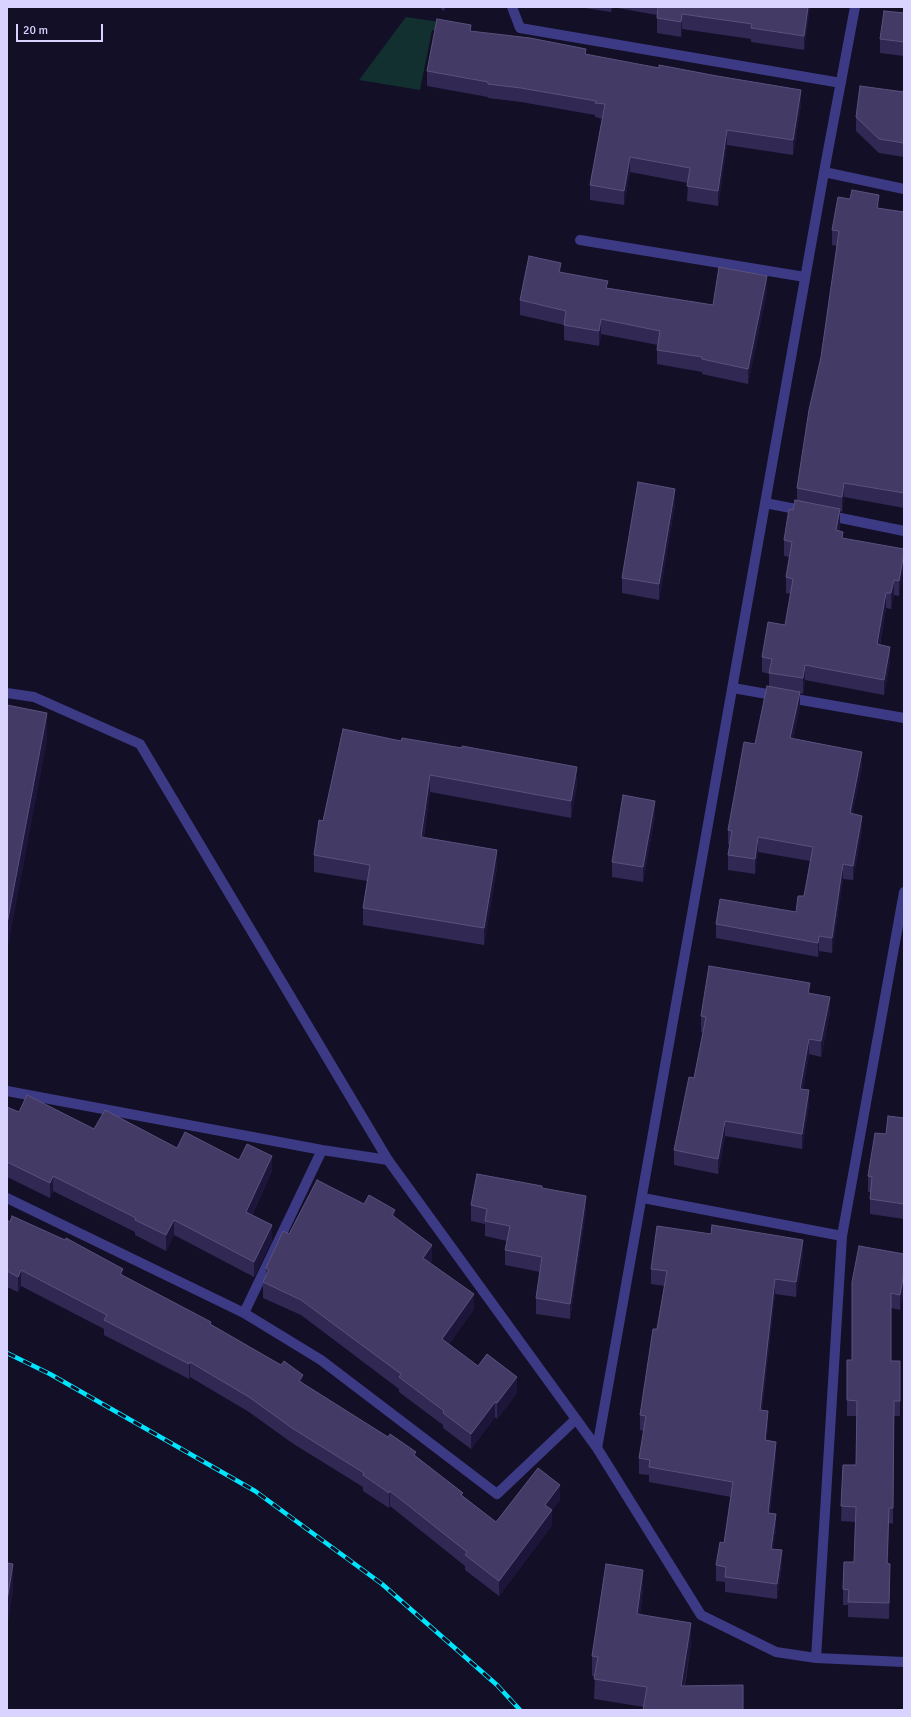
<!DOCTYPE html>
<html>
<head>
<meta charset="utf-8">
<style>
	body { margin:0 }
	#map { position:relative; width:911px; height:1717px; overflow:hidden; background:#130f26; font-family:Signika,sans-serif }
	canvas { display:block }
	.frame { position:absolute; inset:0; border:8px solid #d9d4ff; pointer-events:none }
	.scale { position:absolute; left:16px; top:24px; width:87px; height:18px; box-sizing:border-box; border:2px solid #d9d4ff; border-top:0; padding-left:5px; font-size:12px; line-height:14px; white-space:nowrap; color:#d9d4ff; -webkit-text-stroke:3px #130f26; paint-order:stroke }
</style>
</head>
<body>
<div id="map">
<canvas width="911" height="1717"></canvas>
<div class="frame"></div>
<div class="scale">20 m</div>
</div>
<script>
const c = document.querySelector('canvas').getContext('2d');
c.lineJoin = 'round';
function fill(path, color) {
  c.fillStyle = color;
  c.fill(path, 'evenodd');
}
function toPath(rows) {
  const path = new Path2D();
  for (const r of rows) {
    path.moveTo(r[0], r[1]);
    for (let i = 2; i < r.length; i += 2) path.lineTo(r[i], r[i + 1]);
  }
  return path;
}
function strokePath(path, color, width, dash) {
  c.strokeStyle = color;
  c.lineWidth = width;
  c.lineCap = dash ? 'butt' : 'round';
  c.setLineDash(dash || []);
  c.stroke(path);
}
fill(toPath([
	[406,17,467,26,464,34,432,30,420,90,359,80]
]), '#12302f');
strokePath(toPath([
	[7,693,34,697,140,744,388,1160]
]), '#3d3a85', 10);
strokePath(toPath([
	[512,7,520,28,841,83],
	[824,172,904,189],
	[580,240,805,277],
	[765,503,806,511],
	[826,515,904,531],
	[733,688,904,718],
	[7,1091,322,1150,388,1160,597,1448,701,1615,776,1652,816,1658,904,1662],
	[7,1198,244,1313,321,1360,497,1494,576,1419],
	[643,1198,842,1236],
	[244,1313,322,1150],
	[597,1448,824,172,855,7],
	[816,1658,842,1236,904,892]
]), '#3d3a85', 10);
const rail = toPath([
	[7,1353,50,1374,255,1491,382,1584,497,1685,520,1710]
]);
strokePath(rail, '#00e5ff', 4.5);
strokePath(rail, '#130f26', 3, [9]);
fill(toPath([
	[439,7,447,7,444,11],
	[578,7,810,7,804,50,751,42,751,39,682,29,681,37,657,33,657,15,612,7,611,12],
	[904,13,904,56,880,53,880,39],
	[471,31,586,55,801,105,793,155,727,145,718,206,687,201,688,183,630,172,624,205,590,200,590,185,602,119,595,117,595,115,521,102,488,98,488,97,427,86,427,71],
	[904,92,904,157,879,153,856,131,856,117],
	[879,209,904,212,904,508,844,497,842,512,840,511,840,525,839,531,843,539,904,549,899,596,894,595,891,609,886,608,880,645,890,662,884,695,805,680,803,694,800,693,800,706,793,739,862,767,852,814,862,830,853,880,843,879,832,953,819,951,818,957,716,938,716,924,796,912,804,896,810,861,758,852,755,874,728,870,728,855,730,845,728,844,728,830,755,744,769,686,769,674,762,672,762,657,785,625,791,594,786,593,786,577,789,557,784,556,784,540,797,501,797,488,821,357,837,246,832,245,832,230],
	[561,272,608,288,713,305,767,291,748,384,702,374,702,372,657,364,657,350,658,345,601,334,599,346,564,340,564,325,520,315,520,300],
	[675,504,659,600,622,593,622,578],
	[343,729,577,784,571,818,430,792,424,837,497,867,484,945,363,925,363,908,367,881,314,872,314,855,323,821],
	[655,816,643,882,612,877,612,862],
	[810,993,830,1012,821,1057,809,1054,803,1089,809,1105,802,1149,725,1136,718,1174,674,1165,674,1150,694,1078,704,1032,701,1032,701,1016],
	[7,1107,19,1112,177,1148,239,1160,272,1171,252,1215,272,1240,254,1277,174,1235,166,1251,135,1235,135,1232,53,1191,50,1198,7,1177],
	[904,1118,904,1219,870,1214,870,1192,868,1192,868,1176,886,1134],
	[542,1189,586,1211,570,1319,536,1314,536,1298,540,1272,505,1265,505,1250,507,1241,485,1236,485,1224,471,1221,471,1205],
	[364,1204,395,1218,432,1261,430,1263,474,1309,449,1344,478,1366,517,1393,497,1419,495,1417,471,1449,443,1428,443,1425,399,1392,399,1389,301,1315,263,1298,263,1282,266,1277,266,1268,289,1234],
	[7,1220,123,1276,211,1325,303,1383,416,1456,463,1496,496,1522,560,1500,552,1510,552,1525,499,1596,465,1570,465,1566,390,1506,389,1508,363,1491,363,1487,292,1443,249,1412,190,1377,189,1379,104,1335,104,1329,21,1286,18,1292,7,1287],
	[904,1254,904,1288,900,1310,891,1308,891,1361,900,1361,900,1416,894,1416,893,1524,889,1523,888,1563,890,1579,889,1619,848,1617,848,1605,843,1605,843,1589,854,1562,855,1522,841,1521,842,1492,856,1465,857,1416,847,1416,847,1360,852,1360],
	[803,1255,796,1297,775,1294,762,1410,768,1426,766,1441,776,1457,770,1513,776,1529,773,1549,782,1566,777,1599,725,1592,725,1582,716,1581,716,1565,724,1543,731,1497,649,1482,649,1475,639,1474,639,1458,644,1431,640,1430,640,1415,657,1329,664,1286,651,1284,651,1269],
	[643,1590,640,1614,691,1643,685,1686,644,1707,594,1699,595,1676,592,1676,592,1656]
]), '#312854');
fill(toPath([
	[444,7,447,7,444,11],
	[808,7,810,7,804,50,804,36],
	[682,14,682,29,681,37,681,22],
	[801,90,801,105,793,155,793,140],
	[727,130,727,145,718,206,718,191],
	[630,157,630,172,624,205,624,191],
	[879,195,879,210,877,208],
	[561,263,561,278,559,272],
	[767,276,767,291,748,384,748,369],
	[601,319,601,334,599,346,599,331],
	[844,483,844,497,842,512,842,497],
	[675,489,675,504,659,600,659,584],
	[840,509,840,525,836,546,836,530],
	[904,553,904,568,899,596,899,581],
	[894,580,894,595,891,609,891,593],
	[886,593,886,608,877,659,877,644],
	[890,647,890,662,884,695,884,680],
	[805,665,805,680,803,694,803,678],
	[800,692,800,706,790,753,790,738],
	[47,713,47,741,7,952,7,924],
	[862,752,862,767,850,828,850,813],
	[577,767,577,784,571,818,571,801],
	[430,775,430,792,421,854,421,837],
	[655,801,655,816,643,882,643,867],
	[862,816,862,830,853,880,853,866],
	[758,837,758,852,755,874,755,859],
	[497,850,497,867,484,945,484,928],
	[843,864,843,879,832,953,832,938],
	[819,936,819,951,818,957,818,943],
	[810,983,810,998,808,993],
	[830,997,830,1012,821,1057,821,1041],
	[809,1039,809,1054,800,1104,800,1089],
	[809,1090,809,1105,802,1149,802,1134],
	[725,1121,725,1136,718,1174,718,1159],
	[272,1156,272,1171,246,1227,246,1212],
	[53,1176,53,1191,50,1198,50,1183],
	[586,1196,586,1211,570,1319,570,1304],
	[395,1210,395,1225,392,1215],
	[174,1220,174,1235,166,1251,166,1235],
	[272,1225,272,1240,254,1277,254,1262],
	[803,1240,803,1255,796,1297,796,1282],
	[432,1245,432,1261,423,1273,423,1258],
	[123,1269,123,1284,120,1274],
	[21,1270,21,1286,18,1292,18,1277],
	[904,1273,904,1288,900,1310,900,1295],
	[775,1279,775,1294,760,1425,760,1410],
	[474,1294,474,1309,442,1354,442,1339],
	[190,1362,190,1377,189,1379,189,1364],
	[303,1375,303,1390,299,1381],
	[517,1377,517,1393,497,1419,497,1403],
	[495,1402,495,1417,471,1449,471,1434],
	[768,1411,768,1426,765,1456,765,1440],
	[776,1442,776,1457,768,1528,768,1513],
	[560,1485,560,1500,552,1510,552,1525,499,1596,499,1581,545,1505],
	[390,1491,390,1506,389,1508,389,1493],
	[889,1508,889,1523,887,1579,887,1563],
	[776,1514,776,1529,771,1564,771,1549],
	[782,1550,782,1566,777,1599,777,1584],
	[13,1564,13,1592,7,1629,7,1601],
	[890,1564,890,1579,889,1619,889,1603],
	[643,1570,643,1590,637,1634,637,1614],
	[691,1623,691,1643,681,1706,681,1686]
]), '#1d163a');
const building = toPath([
	[658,7,808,7,804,36,751,28,752,24,682,14,681,22,657,18,658,7],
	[884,11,904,13,904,42,880,39,884,11],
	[437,19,471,25,470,31,530,38,586,49,585,54,659,68,659,65,717,76,801,90,793,140,727,130,718,191,687,186,690,168,630,157,624,191,590,185,605,104,595,103,596,101,521,88,488,84,488,82,427,71,437,19],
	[860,86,904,92,904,143,879,139,856,117,860,86],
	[852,190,879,195,877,208,904,212,904,493,844,483,842,497,797,488,809,410,821,357,839,231,832,230,838,197,850,199,852,190],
	[529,256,561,263,559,272,608,281,606,288,713,305,719,267,767,276,748,369,702,359,702,357,657,350,660,331,601,319,599,331,564,325,566,311,520,300,529,256],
	[638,482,675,489,659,584,622,578,638,482],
	[795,500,840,509,836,530,843,532,842,538,904,549,904,553,899,581,894,580,891,593,886,593,877,644,890,647,884,680,805,665,803,678,769,673,772,659,762,657,768,622,785,625,793,579,786,577,792,542,784,540,789,509,793,510,795,500],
	[767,686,800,692,790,738,862,752,850,813,862,816,853,866,843,864,832,938,819,936,818,943,716,924,720,899,796,912,798,896,804,896,813,847,758,837,755,859,728,855,732,831,728,830,744,742,755,744,767,686],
	[7,705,47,713,7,924,7,705],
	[343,729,401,741,402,738,462,748,462,746,577,767,571,801,430,775,421,837,497,850,484,928,363,908,370,865,314,855,319,820,323,821,343,729],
	[623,795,655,801,643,867,612,862,623,795],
	[709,966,810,983,808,993,830,997,821,1041,809,1039,800,1089,809,1090,802,1134,725,1121,718,1159,674,1150,689,1077,694,1078,706,1017,701,1016,709,966],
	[27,1095,94,1129,105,1110,177,1148,185,1132,239,1160,247,1144,272,1156,246,1212,272,1225,254,1262,174,1220,166,1235,135,1220,136,1218,53,1176,50,1183,7,1162,7,1107,19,1112,27,1095],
	[888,1116,904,1118,904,1204,870,1199,872,1177,868,1176,875,1133,886,1134,888,1116],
	[477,1174,542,1186,542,1188,586,1196,570,1304,536,1298,542,1257,505,1250,510,1226,485,1221,487,1209,471,1205,477,1174],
	[317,1180,364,1204,369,1195,395,1210,392,1215,432,1245,423,1258,474,1294,442,1339,478,1366,487,1354,517,1377,497,1403,495,1402,471,1434,443,1413,444,1411,399,1377,401,1374,301,1300,263,1282,269,1270,266,1268,283,1231,289,1234,317,1180],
	[12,1216,65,1240,66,1238,123,1269,120,1274,211,1322,210,1324,281,1365,284,1361,303,1375,299,1381,388,1437,390,1434,416,1452,414,1455,463,1493,461,1495,496,1522,538,1468,560,1485,545,1505,552,1510,499,1581,465,1555,467,1552,390,1491,389,1493,363,1475,364,1473,292,1428,249,1397,190,1362,189,1364,104,1320,107,1315,21,1270,18,1277,7,1271,7,1220,10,1222,12,1216],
	[712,1225,803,1240,796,1282,775,1279,760,1410,768,1411,765,1440,776,1442,768,1513,776,1514,771,1549,782,1550,777,1584,725,1577,726,1567,716,1565,720,1542,724,1543,733,1482,649,1467,650,1460,639,1458,646,1416,640,1415,653,1329,657,1329,667,1271,651,1269,657,1226,711,1234,712,1225],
	[859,1246,904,1254,904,1273,900,1295,891,1293,891,1361,900,1361,900,1401,894,1401,893,1508,889,1508,887,1563,890,1564,889,1603,848,1602,849,1590,843,1589,844,1562,854,1562,856,1507,841,1506,843,1465,856,1465,857,1401,847,1400,847,1360,852,1360,852,1282,859,1246],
	[7,1563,13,1564,7,1601,7,1563],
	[606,1564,643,1570,637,1614,691,1623,681,1686,743,1685,743,1710,643,1710,647,1687,594,1679,598,1657,592,1656,606,1564]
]);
fill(building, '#433a66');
strokePath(building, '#5a527e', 1);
</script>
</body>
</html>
